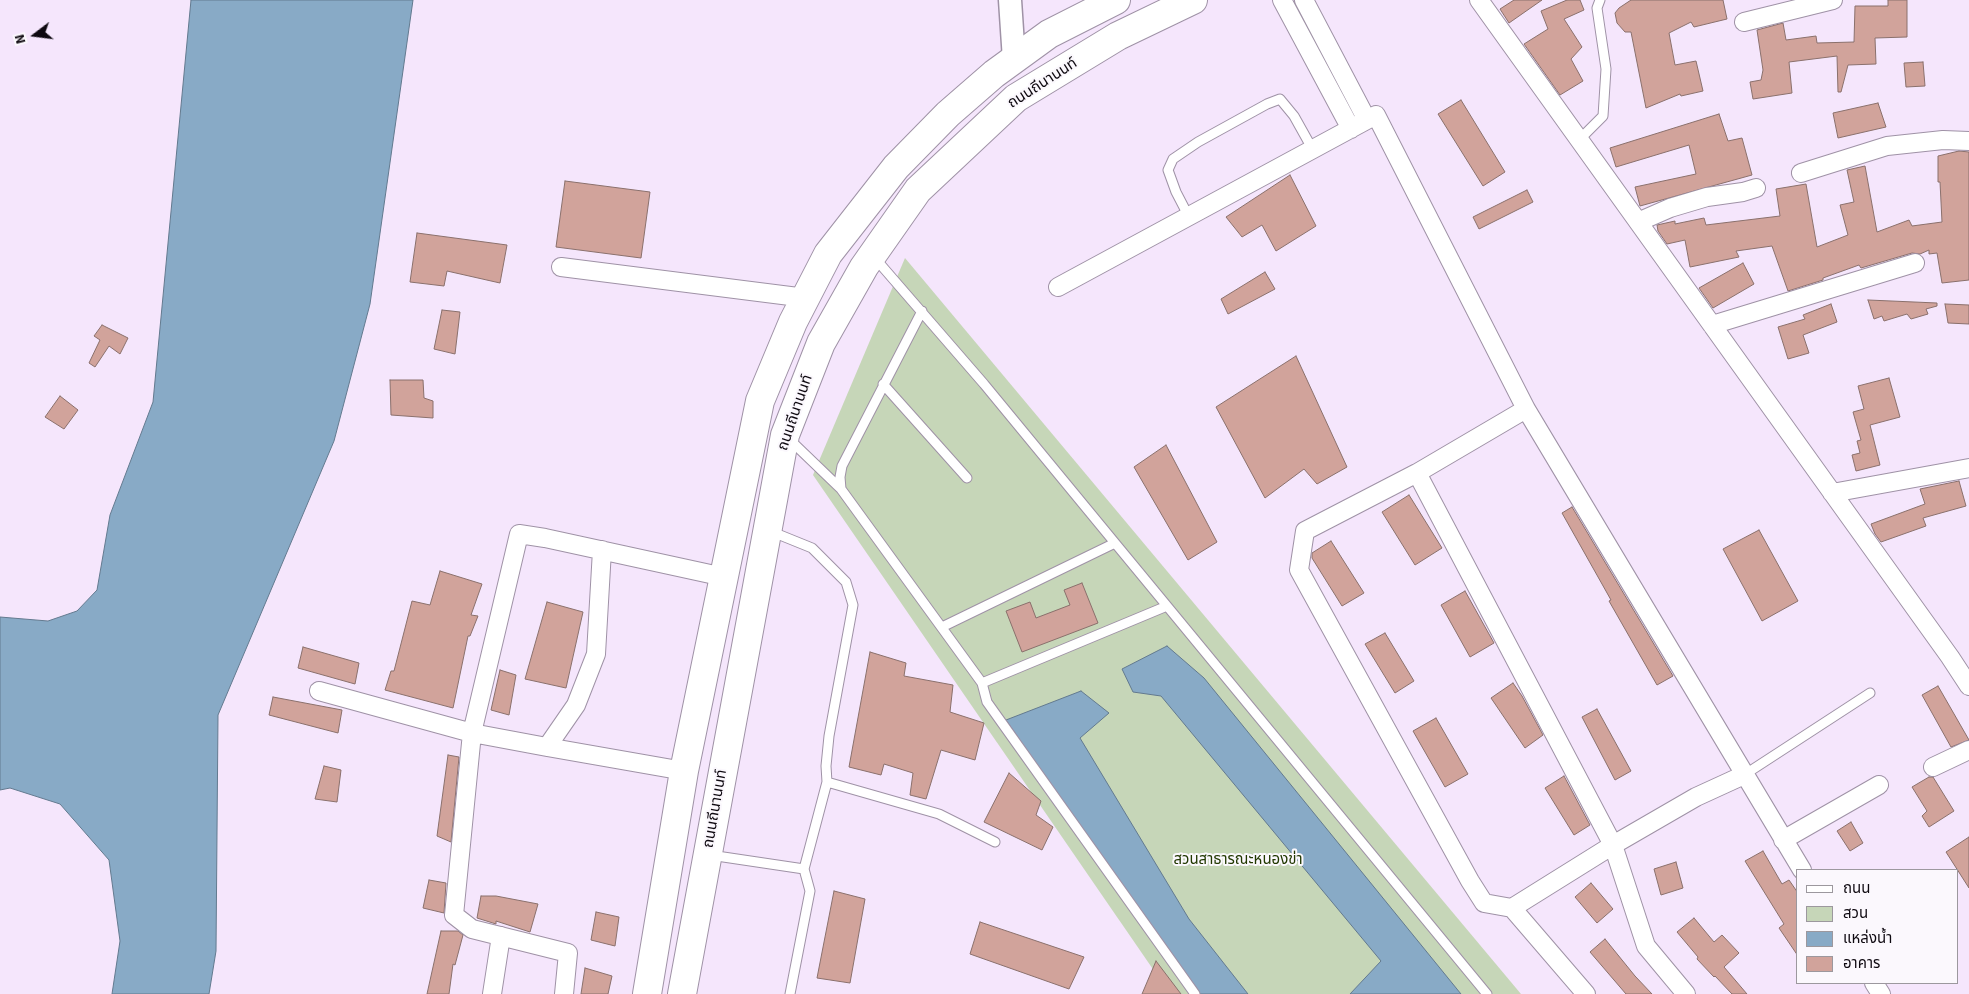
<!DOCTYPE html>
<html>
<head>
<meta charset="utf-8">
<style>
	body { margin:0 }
	#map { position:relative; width:1969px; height:994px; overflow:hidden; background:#f5e6fc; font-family:"Source Sans 3","Noto Sans Thai",sans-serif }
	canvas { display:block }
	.legend { position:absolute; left:1796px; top:869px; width:162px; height:115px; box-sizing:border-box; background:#fbf8fd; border:1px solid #9c989e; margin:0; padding:6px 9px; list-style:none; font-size:15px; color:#0e0910 }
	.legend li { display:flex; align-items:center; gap:10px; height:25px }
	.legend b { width:25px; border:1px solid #9c989e }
	.north { position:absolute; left:10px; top:10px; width:50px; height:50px; -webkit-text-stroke:4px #fbf8fd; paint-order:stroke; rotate:255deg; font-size:14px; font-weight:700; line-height:20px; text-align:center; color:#0e0910 }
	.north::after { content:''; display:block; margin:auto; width:18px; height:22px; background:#0e0910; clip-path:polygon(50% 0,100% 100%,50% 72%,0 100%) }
</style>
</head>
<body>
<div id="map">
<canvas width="1969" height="994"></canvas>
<ul class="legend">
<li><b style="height:6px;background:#fff"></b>ถนน</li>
<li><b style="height:14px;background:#c6d6b8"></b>สวน</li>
<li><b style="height:14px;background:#88aac6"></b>แหล่งน้ำ</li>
<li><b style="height:14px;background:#d1a39b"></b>อาคาร</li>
</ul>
<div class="north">N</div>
</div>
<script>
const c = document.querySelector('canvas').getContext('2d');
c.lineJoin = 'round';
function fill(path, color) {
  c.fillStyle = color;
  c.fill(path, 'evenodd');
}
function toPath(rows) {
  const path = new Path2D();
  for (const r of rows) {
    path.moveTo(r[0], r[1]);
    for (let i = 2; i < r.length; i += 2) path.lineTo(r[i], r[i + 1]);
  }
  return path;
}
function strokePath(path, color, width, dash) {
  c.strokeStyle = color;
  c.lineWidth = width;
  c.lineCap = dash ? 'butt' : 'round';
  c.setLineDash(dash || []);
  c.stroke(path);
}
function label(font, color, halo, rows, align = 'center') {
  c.font = font + ' "Source Sans 3","Noto Sans Thai",sans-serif';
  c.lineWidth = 4;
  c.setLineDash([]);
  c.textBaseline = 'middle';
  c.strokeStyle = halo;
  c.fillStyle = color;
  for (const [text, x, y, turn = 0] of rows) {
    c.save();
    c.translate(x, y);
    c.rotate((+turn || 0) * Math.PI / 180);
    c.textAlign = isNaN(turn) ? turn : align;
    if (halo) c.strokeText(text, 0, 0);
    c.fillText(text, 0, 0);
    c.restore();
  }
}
fill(toPath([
	[905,258,1521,994,1170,994,813,475]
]), '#c6d6b8');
const water = toPath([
	[191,0,413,0,370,304,334,441,218,715,216,951,209,994,112,994,120,941,109,860,60,804,10,788,0,790,0,617,48,621,77,611,97,590,110,515,153,402,191,0],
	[1167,646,1204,678,1461,994,1350,994,1381,961,1161,696,1133,692,1122,669,1167,646],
	[1081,691,1109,713,1080,738,1189,919,1248,994,1195,994,1006,720,1081,691]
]);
fill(water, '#88aac6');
strokePath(water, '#637a8f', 1);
const building = toPath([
	[1514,0,1542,0,1509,23,1500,9,1514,0],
	[1567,0,1580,0,1584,10,1564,19,1582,47,1571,59,1583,81,1560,95,1524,44,1548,29,1541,11,1567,0],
	[1631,0,1723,0,1727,19,1694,27,1691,22,1669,33,1675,65,1696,61,1703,91,1681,96,1680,94,1646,108,1631,32,1625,32,1617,23,1615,13,1619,8,1631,0],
	[1888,0,1907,0,1907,37,1875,38,1876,64,1848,65,1841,92,1838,92,1837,56,1789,62,1792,93,1753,99,1750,82,1761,80,1763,70,1757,30,1783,23,1786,40,1816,36,1817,43,1854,42,1855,6,1888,6,1888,0],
	[1923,62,1925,86,1906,87,1904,63,1923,62],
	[1461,100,1505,172,1483,186,1438,114,1461,100],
	[1878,103,1886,127,1838,138,1833,113,1878,103],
	[1719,114,1728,141,1742,138,1752,175,1640,206,1635,187,1696,174,1689,145,1616,167,1610,148,1719,114],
	[1959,151,1969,152,1969,280,1942,283,1937,253,1929,254,1929,250,1920,254,1912,253,1861,268,1859,265,1823,278,1823,280,1788,291,1772,246,1736,251,1739,257,1690,267,1685,240,1667,244,1658,231,1657,225,1675,221,1675,224,1704,218,1706,225,1780,216,1776,189,1806,184,1817,247,1848,235,1840,205,1854,202,1847,170,1865,166,1877,232,1909,220,1912,226,1942,222,1940,182,1938,182,1938,156,1959,151],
	[1290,175,1316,226,1276,251,1262,225,1242,237,1226,217,1290,175],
	[565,181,650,192,641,258,556,247,565,181],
	[1527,190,1533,202,1479,229,1473,217,1527,190],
	[417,233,507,245,500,283,447,271,444,286,410,282,417,233],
	[1743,263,1754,284,1713,308,1699,288,1743,263],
	[1265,272,1275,289,1228,314,1221,299,1265,272],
	[1868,300,1937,303,1937,306,1926,309,1928,314,1911,319,1907,314,1884,321,1882,316,1874,319,1868,300],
	[1831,304,1837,322,1803,335,1809,353,1788,359,1778,327,1805,319,1803,315,1831,304],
	[1945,304,1969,305,1969,324,1948,323,1945,304],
	[442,310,460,312,455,354,434,349,442,310],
	[102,325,128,338,120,354,109,346,95,367,89,363,100,340,94,336,102,325],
	[1296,356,1347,467,1317,484,1304,469,1265,498,1216,407,1296,356],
	[1889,378,1900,417,1870,425,1880,465,1856,471,1852,455,1860,453,1857,441,1861,440,1853,412,1864,409,1858,386,1889,378],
	[390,380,423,380,424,398,433,401,433,418,391,415,390,380],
	[60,396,78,410,64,429,45,417,60,396],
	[1166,445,1217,542,1188,560,1134,467,1166,445],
	[1959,481,1966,506,1923,518,1926,526,1881,542,1875,534,1871,524,1925,504,1920,489,1959,481],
	[1409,495,1442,548,1415,565,1382,512,1409,495],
	[1572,507,1673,676,1657,685,1609,601,1611,600,1562,513,1572,507],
	[1759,530,1798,601,1762,621,1723,549,1759,530],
	[1331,541,1364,593,1342,606,1312,558,1312,553,1331,541],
	[440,571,482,584,471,615,478,616,470,636,468,636,453,708,385,690,391,671,394,671,412,601,430,605,440,571],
	[1082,583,1098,623,1022,652,1006,611,1030,602,1036,618,1070,605,1064,590,1082,583],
	[1465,591,1494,643,1470,657,1441,605,1465,591],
	[547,602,583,612,566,688,525,679,547,602],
	[1385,633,1414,681,1395,693,1365,644,1385,633],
	[303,647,359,663,355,684,298,668,303,647],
	[870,652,906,663,904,676,953,685,950,712,984,723,975,760,941,750,926,799,910,795,913,773,884,764,881,775,849,767,870,652],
	[500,670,516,675,509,715,491,710,500,670],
	[1513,683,1522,696,1543,735,1525,748,1491,698,1513,683],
	[1938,686,1969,740,1951,747,1922,695,1938,686],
	[273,697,342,710,338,733,269,715,273,697],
	[1597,709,1631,771,1615,780,1582,717,1597,709],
	[1436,718,1468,774,1445,787,1413,731,1436,718],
	[448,755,459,757,451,842,437,836,448,755],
	[324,766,341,770,337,802,315,799,324,766],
	[1009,773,1041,801,1036,815,1053,827,1042,850,984,822,1009,773],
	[1564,776,1590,825,1574,835,1545,788,1564,776],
	[1929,777,1933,777,1954,811,1929,827,1922,816,1927,811,1912,787,1929,777],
	[1851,822,1863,843,1850,851,1837,831,1851,822],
	[1969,837,1969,888,1946,852,1969,837],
	[1763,851,1782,884,1789,880,1798,893,1798,956,1779,928,1784,924,1745,861,1763,851],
	[1676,862,1683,888,1661,895,1654,869,1676,862],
	[429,880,446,883,444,913,423,908,429,880],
	[1591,883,1613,909,1597,923,1575,897,1591,883],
	[834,891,865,899,850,983,817,978,834,891],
	[481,896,496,896,538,904,530,932,496,921,496,924,477,918,481,896],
	[596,912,619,917,615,946,591,940,596,912],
	[1694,918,1714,942,1722,935,1739,953,1724,967,1747,994,1732,994,1715,976,1714,977,1697,959,1698,957,1677,932,1694,918],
	[980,922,1084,957,1069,989,970,954,980,922],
	[441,931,458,931,463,935,455,965,453,964,449,994,427,994,441,931],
	[1605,939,1635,976,1652,994,1626,994,1590,952,1605,939],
	[1156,961,1181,994,1142,994,1156,961],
	[585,968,612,976,608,994,581,994,585,968]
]);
fill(building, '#d1a39b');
strokePath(building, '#8a706c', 1);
const service = toPath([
	[1579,140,1603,116,1606,69,1597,8,1600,0],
	[1189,217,1176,192,1168,170,1173,159,1198,142,1267,104,1280,99,1294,116,1313,150],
	[874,257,984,384,1115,543,942,627],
	[922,311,842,466,840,477,841,489,982,683,1167,606,1115,543],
	[883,384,967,478],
	[789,439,841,489],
	[770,531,812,548,846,582,853,605,829,736,826,766,827,782,804,869],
	[1167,606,1487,994],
	[982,683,987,702,1195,994],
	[1744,775,1870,693],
	[827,782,939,814,995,842],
	[710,855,804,869,810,891,790,994]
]);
const minor = toPath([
	[1282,0,1351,129],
	[1304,0,1367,120],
	[1479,0,1950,657,1969,686],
	[1744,22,1833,0],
	[1801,173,1887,146,1943,140,1969,141],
	[1638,222,1670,208,1707,197,1743,192,1756,188],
	[561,267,806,298],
	[1058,287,1376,115,1526,409,1802,870],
	[1712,325,1915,263],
	[1526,409,1417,473,1305,531,1299,570,1470,881,1484,903,1512,908,1613,845,1696,797,1744,775],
	[1417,473,1613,845,1646,946,1686,994],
	[1832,493,1969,468],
	[319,691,472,733,547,747,576,705,596,654,602,550],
	[547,747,684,771],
	[1933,767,1969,750],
	[1783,840,1879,785],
	[1512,908,1586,994],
	[1874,983,1881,994],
	[492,994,501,936],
	[564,994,568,953,472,929,454,915,472,733,519,534,545,538,724,577]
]);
const tertiary = toPath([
	[1010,0,1014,60]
]);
const primary = toPath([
	[647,994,684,771,760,401,793,322,828,254,896,167,948,114,994,74,1049,34,1116,0],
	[682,994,785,435,821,343,864,267,918,190,1016,98,1118,36,1193,0]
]);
strokePath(service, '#9f92a6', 11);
strokePath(minor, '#9f92a6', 20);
strokePath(tertiary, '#9f92a6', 25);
strokePath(primary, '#9f92a6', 30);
strokePath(service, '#fff', 9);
strokePath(minor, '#fff', 18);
strokePath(tertiary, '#fff', 22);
strokePath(primary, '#fff', 28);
label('15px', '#0e0910', '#fbf8fd', [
	["ถนนถีนานนท์",1043,84,-33],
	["ถนนถีนานนท์",796,413,-71],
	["ถนนถีนานนท์",716,809,-80]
]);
label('15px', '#213800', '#fbf8fd', [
	["สวนสาธารณะหนองข่า",1238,861]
]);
</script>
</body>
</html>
